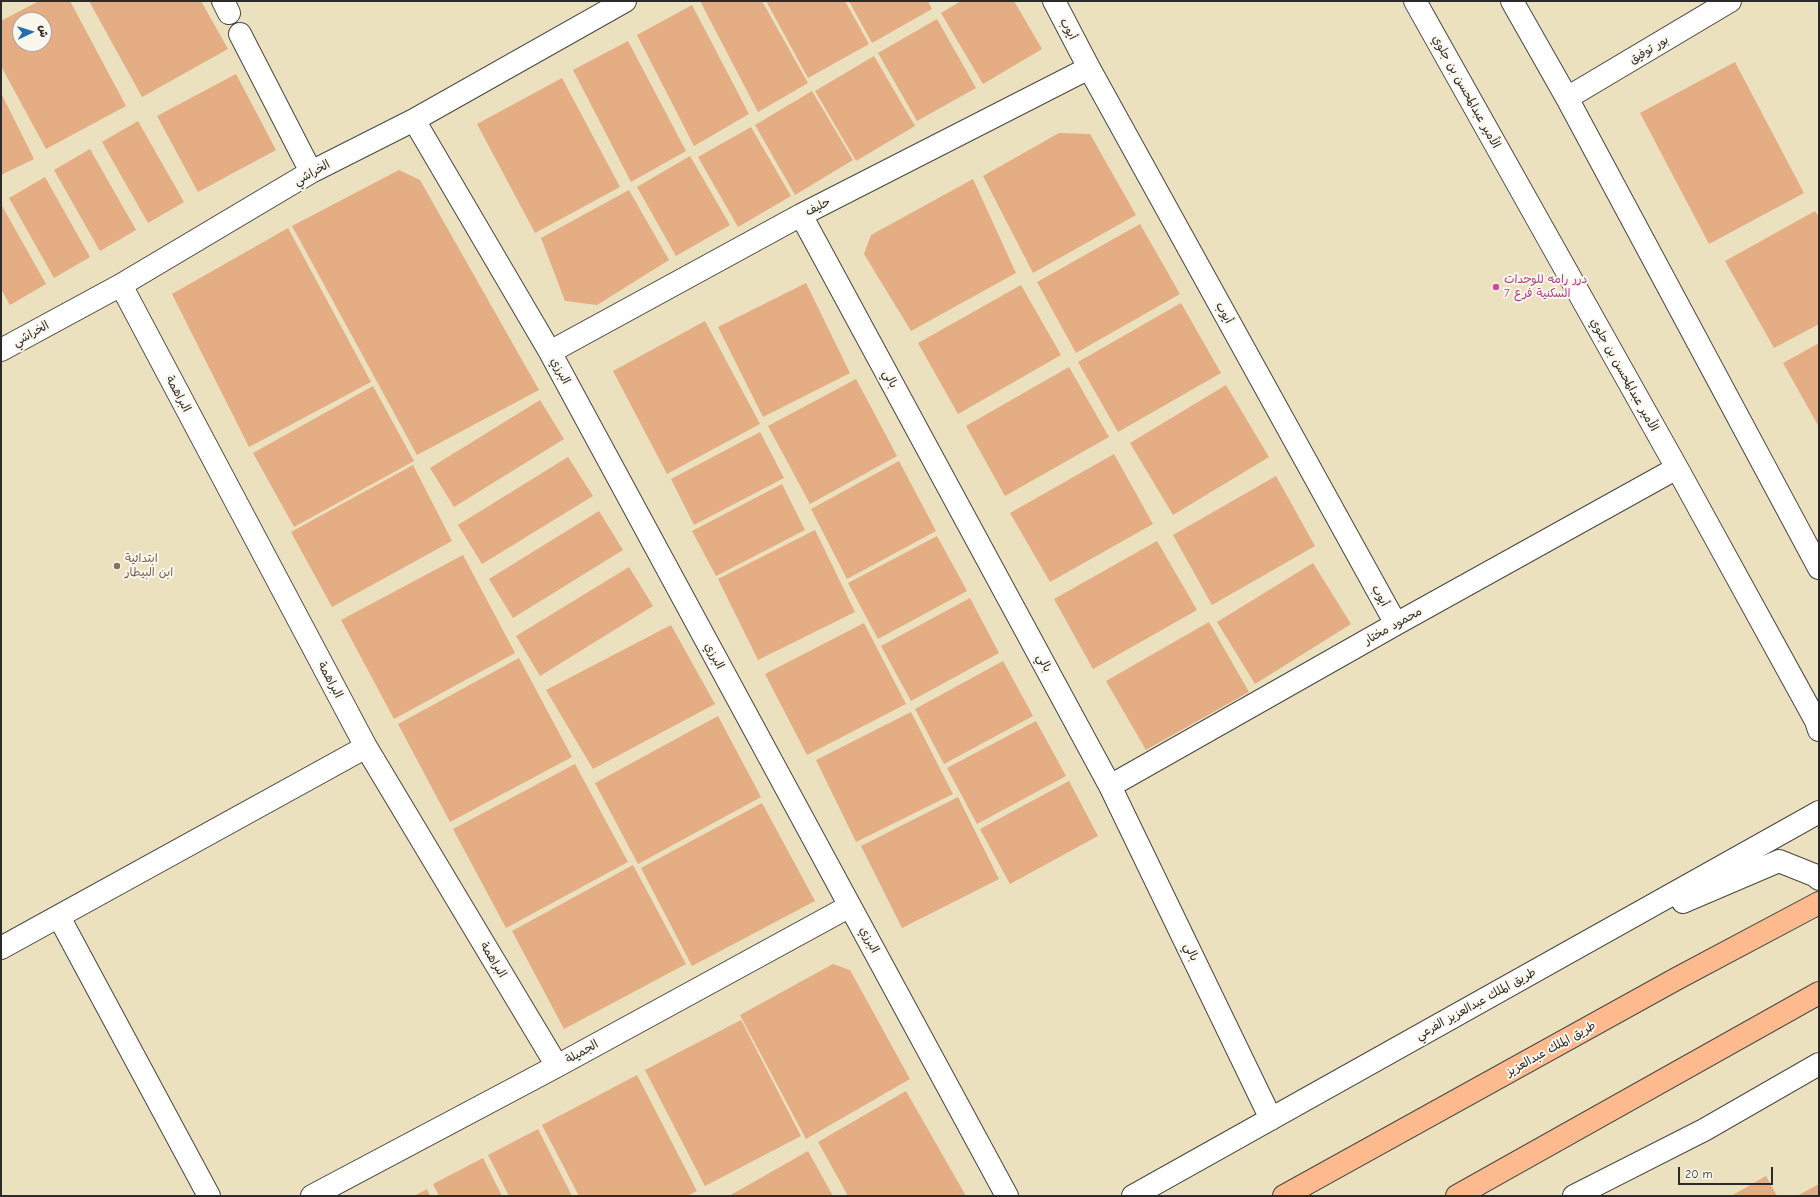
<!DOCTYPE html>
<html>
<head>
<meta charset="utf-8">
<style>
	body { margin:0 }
	#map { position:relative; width:1820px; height:1197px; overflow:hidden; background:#ebe1bf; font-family:"Comic Neue","Playpen Sans Arabic",sans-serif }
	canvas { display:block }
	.frame { position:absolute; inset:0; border:2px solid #2b2b2b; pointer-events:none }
	.north { position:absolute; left:12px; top:12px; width:40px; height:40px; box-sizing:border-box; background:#fbf7ec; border:1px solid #a8a59f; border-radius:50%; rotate:86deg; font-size:11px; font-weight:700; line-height:16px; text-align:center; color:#2b2b2b }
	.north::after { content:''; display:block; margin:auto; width:14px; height:18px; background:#1f6fb2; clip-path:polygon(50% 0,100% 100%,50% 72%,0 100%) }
	.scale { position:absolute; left:1678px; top:1167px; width:95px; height:18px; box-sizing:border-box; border:2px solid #2b2b2b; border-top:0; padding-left:5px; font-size:12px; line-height:14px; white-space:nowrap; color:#2b2b2b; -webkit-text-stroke:3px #fbf7ec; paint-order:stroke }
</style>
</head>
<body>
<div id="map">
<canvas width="1820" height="1197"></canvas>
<div class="frame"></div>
<div class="north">ش</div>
<div class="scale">20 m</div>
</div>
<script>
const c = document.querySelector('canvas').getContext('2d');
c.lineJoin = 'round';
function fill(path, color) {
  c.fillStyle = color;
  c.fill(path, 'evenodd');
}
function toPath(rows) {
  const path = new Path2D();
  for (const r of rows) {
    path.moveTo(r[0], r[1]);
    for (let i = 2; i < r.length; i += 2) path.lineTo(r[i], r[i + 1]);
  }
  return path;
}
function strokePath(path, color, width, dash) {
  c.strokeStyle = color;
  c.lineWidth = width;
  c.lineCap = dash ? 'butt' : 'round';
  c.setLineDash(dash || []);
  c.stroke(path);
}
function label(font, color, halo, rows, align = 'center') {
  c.font = font + ' "Comic Neue","Playpen Sans Arabic",sans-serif';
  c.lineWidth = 4;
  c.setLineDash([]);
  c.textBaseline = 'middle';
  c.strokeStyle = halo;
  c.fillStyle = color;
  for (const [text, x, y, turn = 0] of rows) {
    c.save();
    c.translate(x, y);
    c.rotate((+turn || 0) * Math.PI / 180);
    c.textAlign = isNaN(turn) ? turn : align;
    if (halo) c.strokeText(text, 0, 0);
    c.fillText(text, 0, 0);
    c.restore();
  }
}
fill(toPath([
	[39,1,70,1,126,106,46,149,1,66,1,21],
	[20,20,44,20,44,44,20,44],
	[89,1,201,1,228,49,142,97],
	[700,1,762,1,808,83,758,112],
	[766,1,845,1,869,44,808,78],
	[849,1,928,1,932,9,872,43],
	[961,1,1014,1,1042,49,983,84,941,13],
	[692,5,749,114,694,146,637,35],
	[937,19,976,88,917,121,878,53],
	[628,41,686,151,631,182,573,70],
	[874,56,915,126,856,161,815,91],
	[1735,62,1804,193,1709,244,1640,113],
	[236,74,276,150,198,192,157,116],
	[562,78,620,187,535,233,477,124],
	[812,91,853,160,795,195,755,125],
	[1,93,34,159,1,175],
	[138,121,184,202,148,223,102,142],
	[751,127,791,196,738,227,698,157],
	[1059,133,1090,134,1136,215,1033,273,983,176],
	[90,149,136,230,100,251,54,170],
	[690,156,730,225,676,256,637,187],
	[399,170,420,180,539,390,417,455,292,226],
	[45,177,90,257,54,278,9,198],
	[973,179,1016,273,911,331,864,254,871,235],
	[629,190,669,260,597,305,565,301,541,238],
	[1,204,46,284,10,305,1,289],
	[1815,211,1819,217,1819,324,1774,348,1725,261],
	[1140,224,1180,294,1076,353,1037,282],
	[288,228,371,382,249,447,172,294],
	[806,283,850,373,763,417,718,327],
	[1021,285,1061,355,958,414,918,343],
	[1181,303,1221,373,1118,432,1078,362],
	[705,321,760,424,667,474,613,371],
	[1819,343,1819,427,1783,363],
	[1069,367,1109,437,1005,496,966,426],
	[856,379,897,456,810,504,768,426],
	[1226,385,1269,457,1173,515,1130,443],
	[373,386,414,461,294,527,253,453],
	[540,400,564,439,454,507,430,468],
	[760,432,784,478,694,525,671,479],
	[1114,454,1153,524,1050,582,1010,513],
	[568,457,593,496,482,564,458,525],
	[899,461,936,531,847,579,811,509],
	[413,465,452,541,332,607,291,532],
	[1276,476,1315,546,1212,605,1173,535],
	[782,484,805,530,716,576,692,531],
	[599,511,623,550,513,618,489,579],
	[815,530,855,612,758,660,718,579],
	[937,536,967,591,878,639,848,583],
	[1157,541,1197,610,1093,669,1054,599],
	[463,555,515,653,394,719,341,620],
	[1313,563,1351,624,1255,684,1217,622],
	[629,567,653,606,540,676,516,636],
	[970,598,999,653,911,701,881,646],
	[1209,622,1249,692,1146,750,1106,681],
	[864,623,906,704,807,755,765,674],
	[671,625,715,704,593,769,546,690],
	[519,658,572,757,450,822,398,724],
	[1003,661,1033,716,944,764,915,709],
	[911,712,953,794,856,842,816,760],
	[718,716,761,797,638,864,595,783],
	[1036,721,1066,776,977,824,947,768],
	[575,764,628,862,506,928,453,829],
	[1069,781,1098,836,1010,884,980,829],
	[958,797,999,879,902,928,861,846],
	[762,803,815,901,692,966,641,868],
	[633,865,686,964,564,1029,512,931],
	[833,964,850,970,910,1079,806,1139,740,1015],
	[741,1020,801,1136,705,1186,645,1070],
	[637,1075,697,1191,687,1196,579,1196,542,1125],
	[906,1091,966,1196,848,1196,818,1142],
	[538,1129,572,1196,509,1196,488,1155],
	[808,1151,833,1196,729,1196],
	[483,1158,502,1196,439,1196,433,1184],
	[1766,1176,1777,1196,1731,1196],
	[1819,1184,1819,1196,1797,1196],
	[427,1189,430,1196,414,1196]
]), '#e4ad84');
const minor = toPath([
	[223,1,229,13],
	[1054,1,1089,68,1396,624],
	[1415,1,1677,468,1816,721,1819,730],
	[1512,1,1567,98,1819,568],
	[240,34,311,172],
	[1567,98,1730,1],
	[414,120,550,352,1007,1196],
	[801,215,1110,786,1271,1119],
	[121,285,366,747,557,1066],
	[1,350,121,285,311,172,414,120,625,1],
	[550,352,801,215,1089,68],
	[1110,786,1396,624,1677,468],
	[1683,902,1779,861,1814,875,1819,879],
	[59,917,209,1196],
	[1,948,366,747],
	[312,1196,557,1066,850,906],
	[1133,1196,1819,812],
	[1574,1196,1704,1130,1819,1064]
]);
const major = toPath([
	[1284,1196,1678,978,1819,903],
	[1457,1196,1819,993]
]);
strokePath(minor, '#484641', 24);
strokePath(major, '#484641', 24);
strokePath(minor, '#fff', 22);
strokePath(major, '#fcba8e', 22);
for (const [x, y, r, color] of [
	[1496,287,4,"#d1479c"],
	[117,566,4,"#8d6e63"]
]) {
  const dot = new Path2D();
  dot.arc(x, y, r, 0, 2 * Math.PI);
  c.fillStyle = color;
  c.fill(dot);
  strokePath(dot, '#fbf7ec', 1.5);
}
label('12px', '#2b2b2b', '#fbf7ec', [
	["أيوب",1068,29,62],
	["بور توفيق",1649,50,-31],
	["الأمير عبدالمحسن بن جلوي",1466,92,61],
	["الخراشي",312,173,-29],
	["حليف",818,207,-27],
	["أيوب",1224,313,61],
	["الخراشي",31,334,-29],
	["البرزي",560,371,62],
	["الأمير عبدالمحسن بن جلوي",1624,375,61],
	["بالي",890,379,62],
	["البراهمة",178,394,62],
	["أيوب",1380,596,61],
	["محمود مختار",1393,626,-29],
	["البرزي",714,656,62],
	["بالي",1044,663,62],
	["البراهمة",330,680,62],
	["البرزي",869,940,62],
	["بالي",1191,952,64],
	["البراهمة",493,960,59],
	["طريق الملك عبدالعزيز الفرعي",1476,1004,-29],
	["طريق الملك عبدالعزيز",1551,1049,-29],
	["الجميلة",582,1052,-29]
]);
label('12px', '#b23c85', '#fbf7ec', [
	["درر رامه للوحدات",1504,280],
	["السكنية فرع 7",1504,294]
], 'left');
label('12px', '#785e54', '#fbf7ec', [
	["ابتدائية",125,559],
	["ابن البيطار",125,573]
], 'left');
</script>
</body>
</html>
